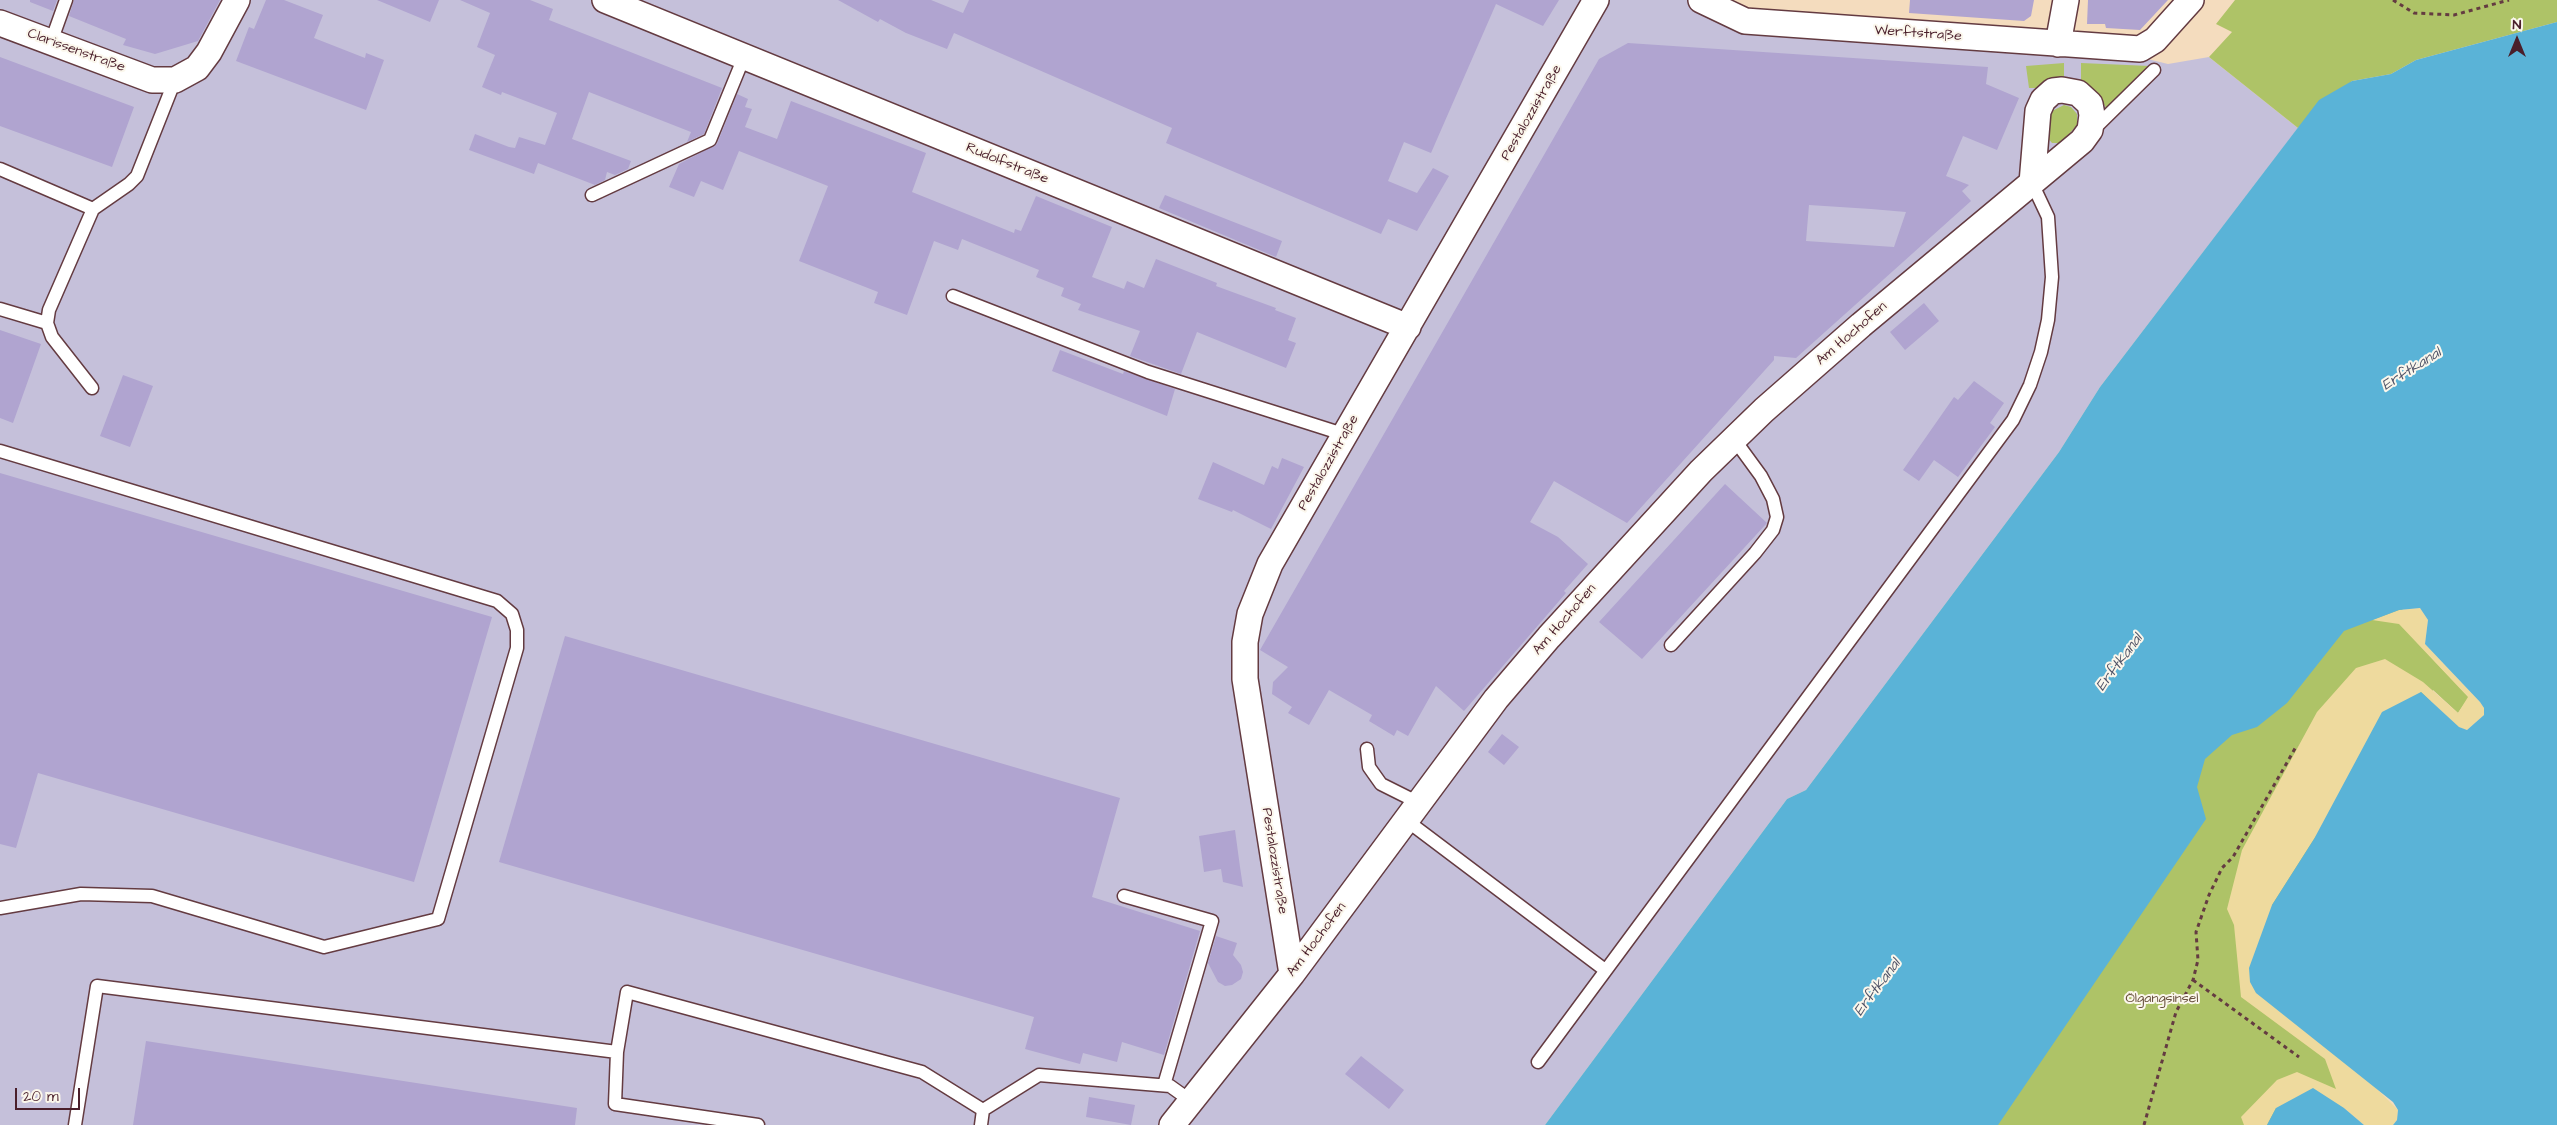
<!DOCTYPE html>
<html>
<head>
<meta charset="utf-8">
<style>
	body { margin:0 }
	#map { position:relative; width:2557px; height:1125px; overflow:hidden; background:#f4dcbe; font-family:"Architects Daughter",sans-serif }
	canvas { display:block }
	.north { position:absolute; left:2492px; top:15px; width:50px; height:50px; -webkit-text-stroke:4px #fbf7ec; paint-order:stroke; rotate:0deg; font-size:14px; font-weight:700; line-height:20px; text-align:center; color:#4a1f2b }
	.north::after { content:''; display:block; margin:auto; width:18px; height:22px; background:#4a1f2b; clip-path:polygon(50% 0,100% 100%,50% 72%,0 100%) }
	.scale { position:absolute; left:15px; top:1088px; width:65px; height:22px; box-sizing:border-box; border:2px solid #4a1f2b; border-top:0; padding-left:6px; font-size:15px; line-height:18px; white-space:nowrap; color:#4a1f2b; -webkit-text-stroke:4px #fbf7ec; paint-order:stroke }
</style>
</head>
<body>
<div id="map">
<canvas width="2557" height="1125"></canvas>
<div class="north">N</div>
<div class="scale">20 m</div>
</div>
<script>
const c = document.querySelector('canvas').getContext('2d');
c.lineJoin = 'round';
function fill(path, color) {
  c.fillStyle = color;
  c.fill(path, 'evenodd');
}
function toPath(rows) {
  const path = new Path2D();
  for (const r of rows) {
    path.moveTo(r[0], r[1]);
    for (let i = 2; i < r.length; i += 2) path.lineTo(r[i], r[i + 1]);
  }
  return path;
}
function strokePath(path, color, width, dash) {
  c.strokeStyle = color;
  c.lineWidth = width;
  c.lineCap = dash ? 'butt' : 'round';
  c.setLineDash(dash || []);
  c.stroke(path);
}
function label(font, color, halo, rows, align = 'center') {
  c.font = font + ' "Architects Daughter",sans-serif';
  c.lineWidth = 4;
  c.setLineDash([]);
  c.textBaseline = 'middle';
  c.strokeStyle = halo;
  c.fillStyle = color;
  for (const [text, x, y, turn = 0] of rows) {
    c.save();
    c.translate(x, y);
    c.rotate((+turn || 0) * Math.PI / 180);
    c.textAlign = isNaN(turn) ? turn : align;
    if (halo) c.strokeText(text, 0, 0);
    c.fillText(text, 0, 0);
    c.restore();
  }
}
fill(toPath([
	[0,0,1690,0,1748,27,2131,55,2168,64,2209,57,2298,128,2100,387,2059,452,1806,790,1787,799,1545,1125,0,1125]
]), '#c5c0da');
fill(toPath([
	[2235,0,2557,0,2557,22,2416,60,2391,74,2352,81,2298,128,2209,57,2232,32,2216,24],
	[2064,63,2064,77,2050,79,2036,88,2029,88,2026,66],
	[2081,63,2150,66,2106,108,2097,92,2081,80],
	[2064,105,2071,107,2077,114,2077,125,2061,143,2052,143,2046,136,2049,117,2052,111],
	[2387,583,2429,655,2469,697,2458,713,2433,690,2360,1085,2337,1092,2303,1125,1911,1125,2155,794]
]), '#aec367');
fill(toPath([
	[2420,608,2428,620,2425,644,2480,702,2484,708,2484,715,2467,730,2458,727,2421,692,2314,839,2272,905,2376,1088,2398,1110,2397,1120,2393,1125,2364,1125,2344,1108,2276,1108,2267,1125,2244,1125,2241,1117,2277,1080,2297,1072,2336,1089,2325,1059,2241,997,2234,925,2227,909,2242,850,2317,712,2356,668,2385,659,2423,682,2458,713,2468,697,2399,624,2372,620,2399,610]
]), '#eeda9e');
fill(toPath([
	[2557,22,2557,1125,2393,1125,2397,1120,2398,1110,2393,1102,2256,993,2250,982,2249,968,2272,905,2314,839,2382,712,2421,692,2459,727,2467,730,2484,715,2484,708,2480,702,2425,644,2428,620,2420,608,2399,610,2344,631,2287,703,2257,727,2232,735,2205,759,2197,787,2206,819,1998,1125,1545,1125,1787,799,1806,790,2059,452,2100,387,2319,100,2352,81,2391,74,2416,60],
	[2313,1088,2344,1108,2364,1125,2267,1125,2276,1108]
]), '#5ab3d7');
fill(toPath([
	[30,0,57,0,53,11,30,2],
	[74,0,220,0,198,41,155,54,123,45,126,39,69,16],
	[266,0,284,0,323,15,314,38,365,58,366,53,384,60,366,110,236,61,249,27,254,29],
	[377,0,439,0,430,22],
	[460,0,530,0,553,9,549,20,722,88,704,134,687,142,691,132,589,92,572,139,631,161,628,169,615,175,607,172,605,180,595,185,538,163,534,174,469,150,475,134,509,147,515,148,519,137,545,145,557,113,502,92,501,95,482,87,495,55,477,47,490,13],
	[838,0,931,0,963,13,969,0,1559,0,1543,26,1496,4,1431,153,1404,142,1388,181,1417,193,1433,168,1449,176,1417,231,1388,219,1381,234,1166,143,1172,128,954,33,947,49,906,33,880,19,878,22],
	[1910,0,2034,0,2031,16,2024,21,1909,13],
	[2088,0,2168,0,2140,30,2106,28,2105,24,2087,24],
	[1628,43,1988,67,1986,84,2019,98,1997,150,1963,136,1946,176,1969,185,1962,191,1971,201,1796,358,1774,356,1774,360,1627,523,1554,481,1530,522,1558,537,1588,564,1564,591,1566,593,1464,711,1436,686,1408,736,1397,730,1394,736,1369,721,1372,715,1329,690,1309,725,1288,713,1292,707,1272,694,1273,682,1288,667,1260,650,1599,59],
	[1809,205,1871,209,1906,212,1894,247,1806,241],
	[0,57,134,107,112,167,0,126],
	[737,94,748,99,745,107,752,109,745,127,777,139,791,101,926,153,912,192,1014,233,1015,229,1021,231,1036,196,1112,227,1092,277,1124,289,1127,281,1144,288,1156,259,1217,283,1216,286,1276,308,1275,310,1296,318,1288,340,1296,343,1286,368,1197,332,1181,374,1130,356,1140,331,1078,310,1081,304,1061,296,1064,288,1036,277,1039,270,962,239,958,250,934,241,907,315,874,303,878,292,799,261,828,186,739,151,723,190,701,181,694,197,669,187,679,164,717,144],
	[1165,195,1282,241,1276,257,1159,208],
	[1924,303,1939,321,1905,350,1890,332],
	[0,330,41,344,13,423,0,418],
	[1060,350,1123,374,1124,371,1175,389,1167,416,1052,371],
	[123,375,153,386,130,447,100,436],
	[1974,381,2004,403,1990,423,1995,427,1958,477,1934,460,1919,481,1903,470,1954,397,1958,400],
	[1282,458,1304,467,1271,529,1233,510,1232,512,1198,499,1213,462,1264,485,1272,466,1278,469],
	[0,473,492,617,414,882,38,773,16,848,0,844],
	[1725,484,1767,523,1642,659,1599,622],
	[565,636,1120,798,1092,897,1200,931,1164,1055,1122,1042,1117,1062,1083,1053,1080,1064,1025,1049,1034,1017,499,862],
	[1502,734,1519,747,1504,765,1488,752],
	[1235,830,1240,867,1243,887,1223,882,1221,869,1204,872,1199,836],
	[1216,936,1237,943,1233,955,1241,965,1243,972,1241,979,1232,985,1225,986,1218,982,1208,963],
	[146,1041,577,1108,575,1125,133,1125],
	[1361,1056,1404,1090,1389,1109,1345,1074],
	[1089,1097,1135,1105,1131,1125,1086,1117]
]), '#b0a4d0');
const lane = toPath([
	[51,42,66,0],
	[2093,130,2154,70],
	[0,169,93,209],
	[592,195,710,140,744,57],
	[953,296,1148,372,1346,435],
	[0,309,47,323],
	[92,388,52,337,47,323,49,310,93,209,129,184,137,176,175,80],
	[0,451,497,601,512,614,517,630,517,648,438,919,324,947,152,896,81,894,0,908],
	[1671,645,1755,553,1773,530,1777,517,1773,499,1761,476,1734,439],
	[1367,749,1369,767,1381,784,1419,803],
	[1406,820,1605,970],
	[1124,896,1212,921,1164,1085],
	[617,1052,627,992,922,1072,983,1110],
	[1538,1062,2013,420,2030,385,2041,352,2048,320,2052,277,2048,217,2032,183],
	[75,1125,97,986,617,1052,615,1104,758,1125],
	[981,1125,983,1110,1039,1075,1170,1086,1191,1101]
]);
const street = toPath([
	[605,0,1408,327],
	[1701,0,1745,21,2140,49,2155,40,2191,0],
	[0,23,152,80,175,80,197,68,209,52,237,0],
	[2058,44,2066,0],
	[1292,974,1245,679,1245,642,1250,614,1270,564,1596,0],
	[1172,1125,1292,974,1496,699,1549,637,1701,471,1764,410,1861,325,2082,141,2090,130,2092,115,2090,104,2078,93,2062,90,2053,91,2043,100,2038,111,2032,183]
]);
strokePath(lane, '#643b41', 15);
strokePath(street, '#643b41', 28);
strokePath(toPath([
	[2393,0,2414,13,2454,15,2509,0],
	[2193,980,2299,1057],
	[2144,1125,2176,1012,2193,980,2198,960,2196,932,2209,895,2222,868,2233,857,2297,745]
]), '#643b41', 3, [4, 4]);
strokePath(lane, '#fff', 12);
strokePath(street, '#fff', 25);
label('14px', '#4a1f2b', '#fbf7ec', [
	["Werftstraße",1918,34,4],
	["Clarissenstraße",76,51,20],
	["Pestalozzistraße",1532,113,-60],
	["Rudolfstraße",1007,164,22],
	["Am Hochofen",1852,334,-41],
	["Pestalozzistraße",1329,463,-60],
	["Am Hochofen",1565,620,-49],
	["Pestalozzistraße",1274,861,81],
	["Am Hochofen",1317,940,-53]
]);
label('14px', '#68503d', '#fbf7ec', [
	["Ölgangsinsel",2162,999]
]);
label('italic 15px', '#505367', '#fbf7ec', [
	["Erftkanal",2412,370,-32],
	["Erftkanal",2120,663,-53],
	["Erftkanal",1878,988,-53]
]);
</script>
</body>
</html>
